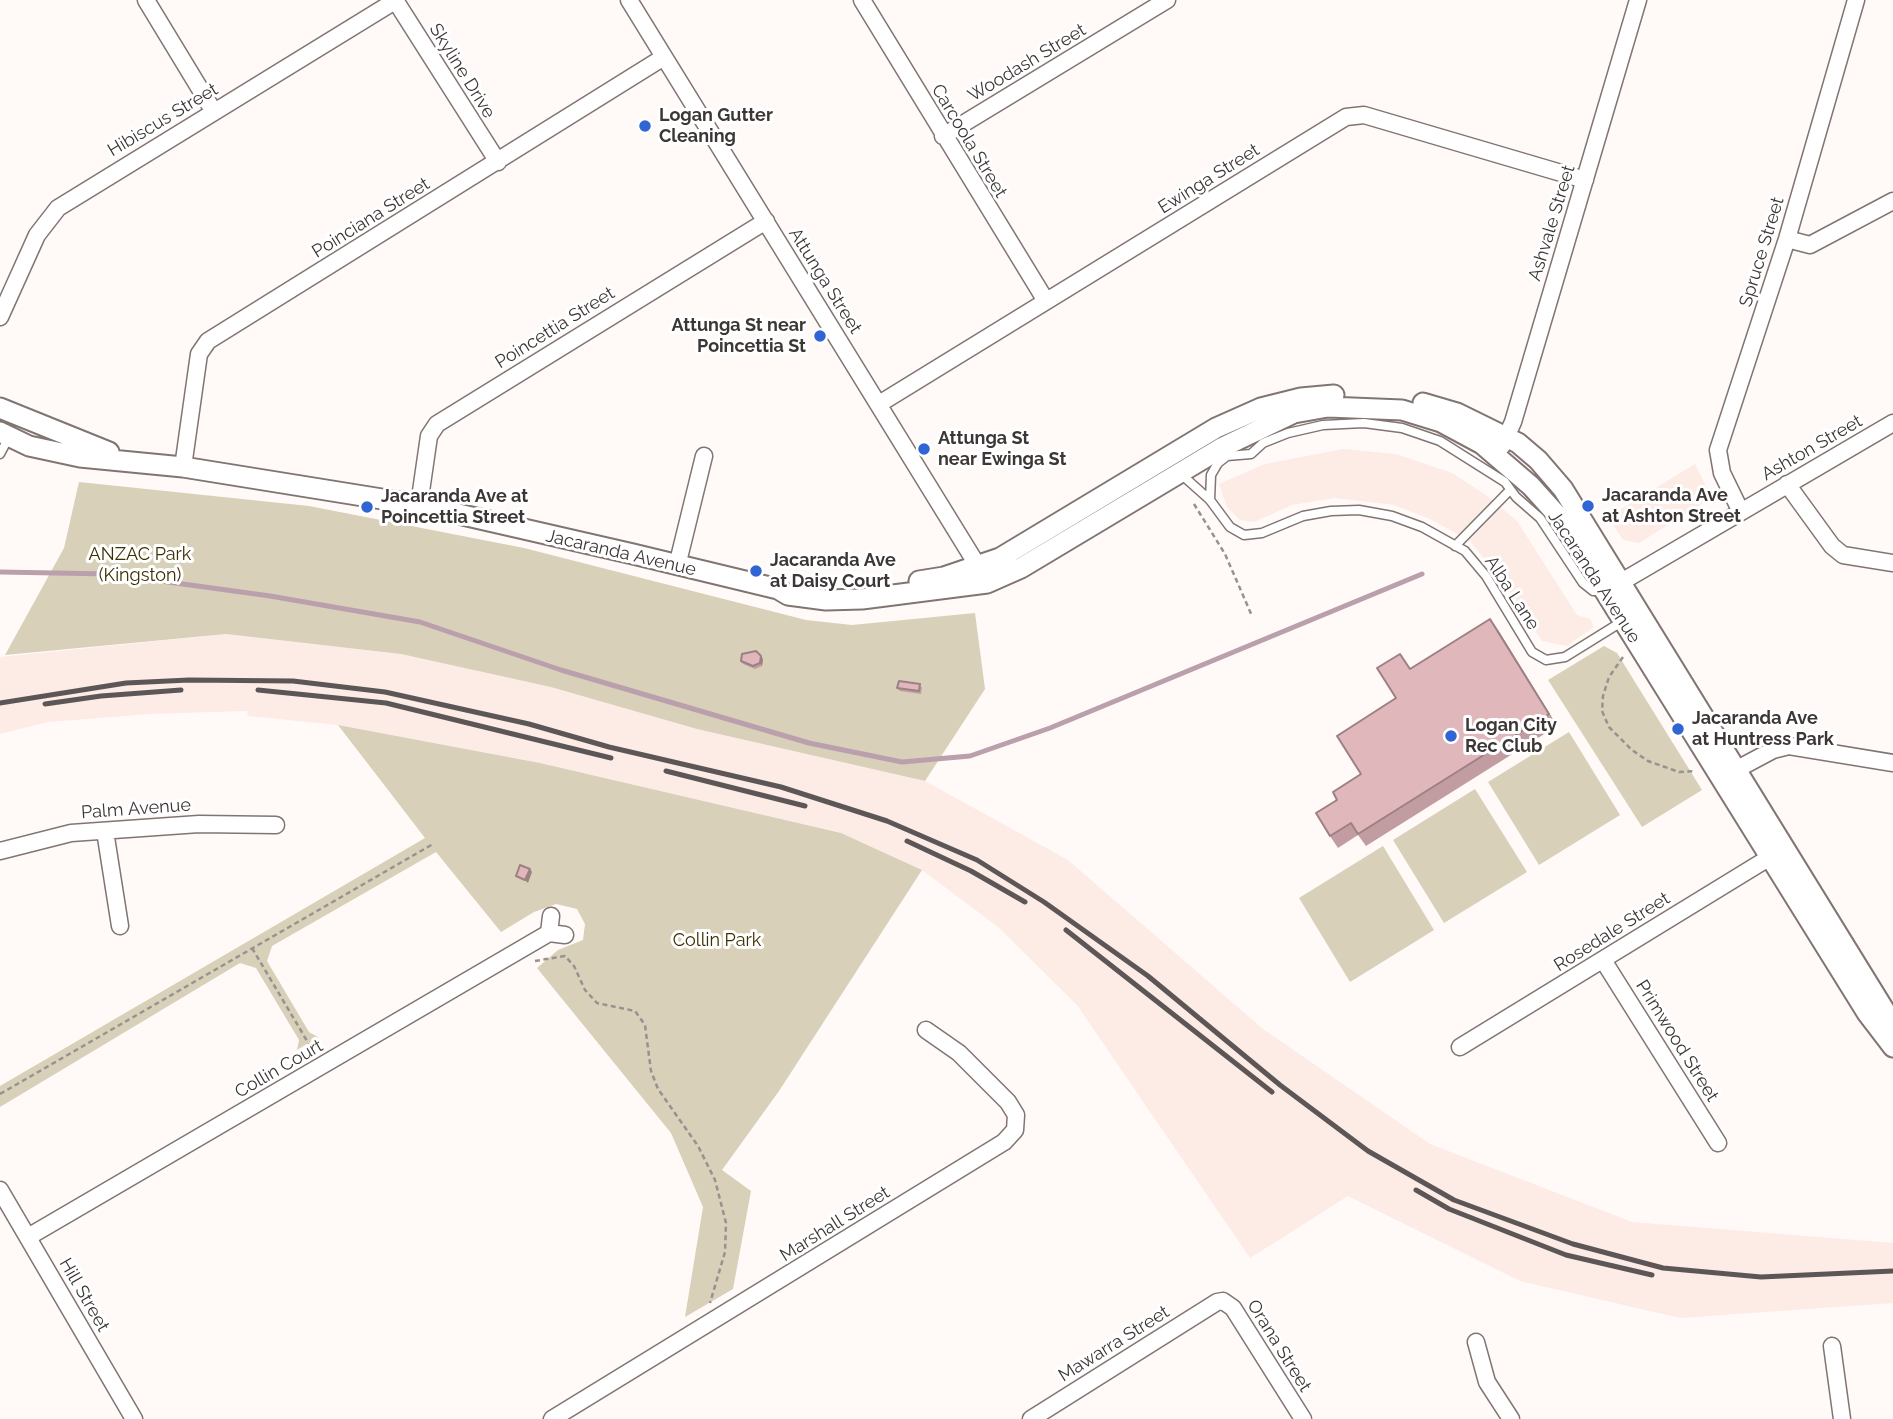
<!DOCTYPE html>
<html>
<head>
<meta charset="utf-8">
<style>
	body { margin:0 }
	canvas { display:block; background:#fff9f8 }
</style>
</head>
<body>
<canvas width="1893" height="1419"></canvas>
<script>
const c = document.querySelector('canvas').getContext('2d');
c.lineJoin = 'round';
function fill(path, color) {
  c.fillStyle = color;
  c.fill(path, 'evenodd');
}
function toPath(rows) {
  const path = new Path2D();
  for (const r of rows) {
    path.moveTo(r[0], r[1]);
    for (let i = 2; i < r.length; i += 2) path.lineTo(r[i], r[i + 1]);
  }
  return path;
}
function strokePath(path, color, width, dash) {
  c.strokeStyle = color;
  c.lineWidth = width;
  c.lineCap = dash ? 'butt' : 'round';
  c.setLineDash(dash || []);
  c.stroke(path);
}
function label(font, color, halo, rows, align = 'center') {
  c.font = font + ' Raleway,sans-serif';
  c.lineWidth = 6;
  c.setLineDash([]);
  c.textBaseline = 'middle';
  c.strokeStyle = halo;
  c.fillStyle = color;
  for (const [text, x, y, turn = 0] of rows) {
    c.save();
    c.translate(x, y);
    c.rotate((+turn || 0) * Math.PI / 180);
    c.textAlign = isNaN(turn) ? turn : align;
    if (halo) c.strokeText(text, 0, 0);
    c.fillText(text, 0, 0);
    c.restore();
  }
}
fill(toPath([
	[1343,449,1396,454,1452,473,1487,496,1517,521,1577,615,1590,619,1594,627,1567,646,1542,641,1514,597,1470,541,1430,519,1394,505,1335,498,1292,505,1254,522,1240,520,1227,507,1219,484,1265,464],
	[1695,464,1708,490,1703,503,1639,543,1623,540,1608,517],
	[226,634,401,654,552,687,697,729,925,781,1068,860,1263,1029,1430,1144,1632,1222,1893,1243,1893,1303,1680,1318,1520,1281,1348,1196,1250,1258,1077,1005,998,927,922,870,841,833,540,763,338,725,248,716,247,711,150,714,48,722,0,734,0,657]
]), '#fdebe6');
fill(toPath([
	[79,482,309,506,524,548,806,620,852,625,975,613,985,689,925,781,697,729,551,687,401,654,226,634,5,655,64,548],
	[1604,646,1617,653,1702,790,1642,827,1548,680],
	[338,725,540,763,841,833,922,870,779,1091,722,1170,751,1191,733,1289,685,1317,703,1207,671,1133,537,968,558,950,583,940,585,924,577,909,556,904,534,912,501,932,436,852,272,946,267,961,309,1032,318,1037,297,1050,299,1040,256,968,240,963,0,1107,0,1086,425,838],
	[1569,732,1620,815,1539,865,1488,782],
	[1475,789,1527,872,1444,923,1393,840],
	[1383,846,1434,930,1350,982,1299,898]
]), '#d8d0b8');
strokePath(toPath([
	[0,572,110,574,270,596,420,622,561,670,809,743,902,762,970,756,1050,728,1422,574]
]), '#ba9fad', 5);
const service = toPath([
	[0,454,9,437],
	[1182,475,1210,500,1230,527,1244,535,1262,533,1303,516,1331,511,1359,510,1392,516,1422,527,1465,551,1486,576,1532,652,1546,660,1565,657,1623,621],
	[1210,500,1211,475,1218,463,1227,456,1251,454,1263,443,1288,433,1323,425,1364,423,1402,428,1440,441,1505,482,1516,497,1540,518,1583,583,1593,591,1603,591],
	[1455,546,1510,490]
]);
const minor = toPath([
	[146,0,214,112],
	[395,0,498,162],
	[629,0,984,576],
	[862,0,1046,301],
	[943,136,1167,0],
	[1787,239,1810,245,1893,201],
	[0,317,37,235,58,208,395,1],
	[879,404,1346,117,1364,115,1585,180],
	[1502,446,1513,422,1638,0],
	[183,467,199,354,208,341,664,57],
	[1787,484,1832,546,1843,555,1893,563],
	[419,505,429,436,437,424,766,221],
	[1741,512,1722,473,1718,450,1787,239,1856,0],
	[677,566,704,456],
	[1611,588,1893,423],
	[1726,775,1773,750,1789,746,1893,763],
	[105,831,120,926],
	[0,851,71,833,199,824,276,825],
	[551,916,549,933,565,935],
	[1603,960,1718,1143],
	[1460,1047,1780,851],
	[0,1190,134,1419],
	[28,1237,549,933],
	[1476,1342,1487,1382,1511,1419],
	[1832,1346,1842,1419],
	[552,1419,1004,1142,1015,1130,1016,1115,1008,1102,959,1053,926,1030],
	[1031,1419,1217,1302,1223,1301,1233,1308,1303,1419]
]);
const tertiary = toPath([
	[1423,403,1457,413,1518,443,1538,460,1563,489,1893,1024],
	[0,408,109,452],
	[0,432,29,446,80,457,183,467,419,505,633,554,778,589,788,595,826,600,862,599,987,583,1021,568,1223,447,1294,413,1328,407,1402,410,1441,422,1482,444,1531,486,1558,516,1867,1013,1893,1047],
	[919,581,944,577,1000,558,1216,428,1261,408,1301,398,1334,395]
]);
strokePath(service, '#807571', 11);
strokePath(minor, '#807571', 19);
strokePath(tertiary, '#807571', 23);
strokePath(toPath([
	[1194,504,1225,554,1252,616],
	[1623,657,1609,677,1603,696,1602,711,1609,727,1632,750,1648,761,1679,772,1695,771],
	[252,948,313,1051],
	[535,961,565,956,574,966,585,990,597,1003,635,1011,645,1025,651,1071,658,1089,698,1146,715,1180,726,1223,725,1252,710,1303],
	[0,1094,433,844]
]), '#979190', 2.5, [5, 3.5]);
strokePath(service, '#fff', 8);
strokePath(minor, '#fff', 16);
strokePath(tertiary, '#fff', 19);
strokePath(toPath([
	[258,690,386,703,611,758],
	[0,703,126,683,189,680,293,681,385,692,529,724,609,747,781,787,887,821,977,860,1044,902,1148,976,1280,1085,1368,1151,1454,1200,1573,1244,1663,1268,1761,1277,1893,1271],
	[45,704,101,696,181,690],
	[666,771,805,806],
	[907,841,971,871,1025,902],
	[1066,930,1272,1092],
	[1416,1190,1449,1209,1566,1255,1652,1275]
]), '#5c5756', 5);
fill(toPath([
	[1498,630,1557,726,1366,846,1358,835,1338,848,1330,836,1337,800,1361,774,1410,669],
	[763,659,762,666,755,669,743,664,741,661],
	[922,687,921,694,900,691,897,688]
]), '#c19da1');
fill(toPath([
	[1490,619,1498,630,1557,726,1549,714],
	[761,656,763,659,762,666,760,663],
	[530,869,532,872,528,883,525,880]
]), '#9d8083');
const building = toPath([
	[1490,619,1549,714,1358,834,1351,823,1330,836,1316,813,1337,800,1333,792,1361,774,1337,736,1396,698,1377,668,1400,654,1410,669,1490,619],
	[756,651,761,656,760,663,753,666,741,661,742,654,756,651],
	[899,681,920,684,919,691,897,688,899,681],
	[520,865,530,869,525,880,516,876,520,865]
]);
fill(building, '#e0b7bb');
strokePath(building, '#9d8083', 2);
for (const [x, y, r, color] of [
	[645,126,7,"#3265d4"],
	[820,336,7,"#3265d4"],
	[924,449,7,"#3265d4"],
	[1588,506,7,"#3265d4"],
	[367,507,7,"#3265d4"],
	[756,571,7,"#3265d4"],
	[1678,729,7,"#3265d4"],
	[1451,736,7,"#3265d4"]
]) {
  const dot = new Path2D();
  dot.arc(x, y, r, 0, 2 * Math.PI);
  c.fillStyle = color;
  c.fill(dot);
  strokePath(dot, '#fff', 2.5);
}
label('18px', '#3c3736', '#fff', [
	["Woodash Street",1027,63,-31],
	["Skyline Drive",462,71,58],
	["Hibiscus Street",163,120,-31],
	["Carcoola Street",969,141,59],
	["Ewinga Street",1209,179,-32],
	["Poinciana Street",371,218,-32],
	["Ashvale Street",1552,223,-73],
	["Spruce Street",1762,252,-73],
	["Attunga Street",825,281,58],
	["Poincettia Street",555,328,-32],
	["Ashton Street",1812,448,-30],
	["Jacaranda Avenue",621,553,13],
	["Jacaranda Avenue",1594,577,57],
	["Alba Lane",1512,593,57],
	["Palm Avenue",136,809,-4],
	["Rosedale Street",1612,932,-32],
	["Primwood Street",1677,1041,58],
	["Collin Court",279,1069,-30],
	["Marshall Street",835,1224,-32],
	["Hill Street",84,1295,60],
	["Mawarra Street",1114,1344,-32],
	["Orana Street",1279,1346,58]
]);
label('bold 18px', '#3c3736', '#fff', [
	["Logan Gutter",659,116],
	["Cleaning",659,137],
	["Attunga St near",806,326,"right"],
	["Poincettia St",806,347,"right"],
	["Attunga St",938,439],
	["near Ewinga St",938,460],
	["Jacaranda Ave",1602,496],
	["at Ashton Street",1602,517],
	["Jacaranda Ave at",381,497],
	["Poincettia Street",381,518],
	["Jacaranda Ave",770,561],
	["at Daisy Court",770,582],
	["Jacaranda Ave",1692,719],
	["at Huntress Park",1692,740],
	["Logan City",1465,726],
	["Rec Club",1465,747]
], 'left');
label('18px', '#3c2f01', '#fff', [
	["ANZAC Park",140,555],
	["(Kingston)",140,576],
	["Collin Park",717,941]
]);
</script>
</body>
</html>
